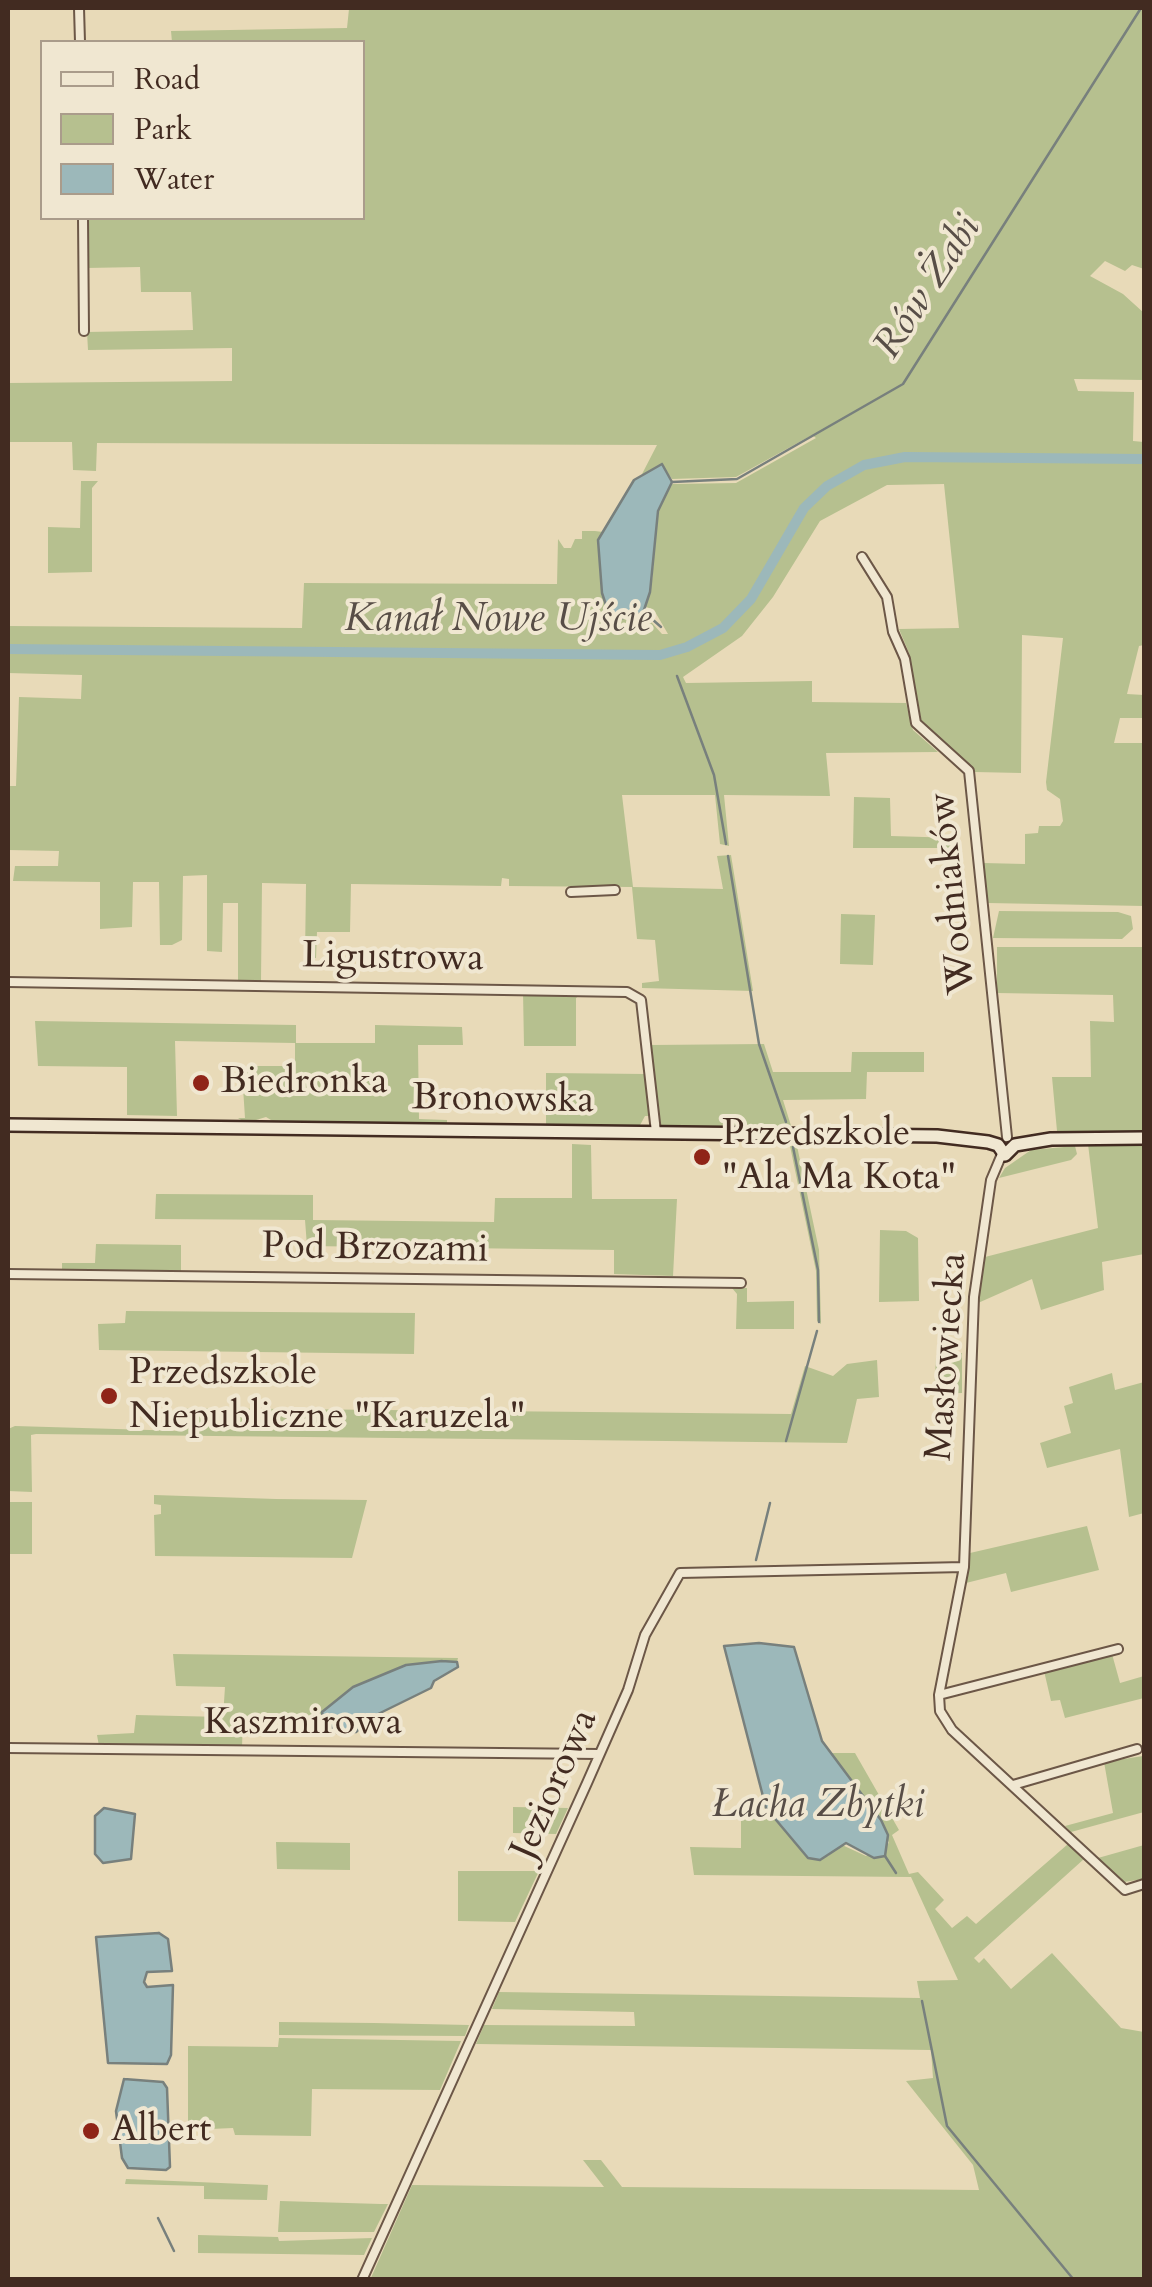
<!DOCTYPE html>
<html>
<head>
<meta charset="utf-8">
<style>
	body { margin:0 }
	#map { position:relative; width:1152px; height:2287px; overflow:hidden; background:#e8dab8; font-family:Cardo,serif }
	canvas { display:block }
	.frame { position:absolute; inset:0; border:10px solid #422b21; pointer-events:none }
	.legend { position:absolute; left:40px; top:40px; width:325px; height:180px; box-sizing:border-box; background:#f0e7d1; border:2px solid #aa9c8b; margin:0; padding:12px 18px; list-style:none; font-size:30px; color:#422b21 }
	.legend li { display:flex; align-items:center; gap:20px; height:50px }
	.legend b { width:50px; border:2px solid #aa9c8b }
</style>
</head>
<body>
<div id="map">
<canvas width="1152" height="2287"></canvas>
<div class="frame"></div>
<ul class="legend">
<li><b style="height:12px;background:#f0e7d1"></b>Road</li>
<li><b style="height:28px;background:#b6c08f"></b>Park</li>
<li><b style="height:28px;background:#9cb8ba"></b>Water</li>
</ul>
</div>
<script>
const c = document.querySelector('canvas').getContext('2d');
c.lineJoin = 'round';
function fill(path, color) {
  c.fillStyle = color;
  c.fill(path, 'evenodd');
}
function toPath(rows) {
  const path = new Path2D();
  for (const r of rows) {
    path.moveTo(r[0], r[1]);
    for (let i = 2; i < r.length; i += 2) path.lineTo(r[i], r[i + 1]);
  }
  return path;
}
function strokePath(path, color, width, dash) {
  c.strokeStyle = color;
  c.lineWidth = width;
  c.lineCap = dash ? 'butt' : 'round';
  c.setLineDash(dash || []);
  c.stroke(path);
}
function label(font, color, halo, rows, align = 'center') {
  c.font = font + ' Cardo,serif';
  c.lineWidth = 8;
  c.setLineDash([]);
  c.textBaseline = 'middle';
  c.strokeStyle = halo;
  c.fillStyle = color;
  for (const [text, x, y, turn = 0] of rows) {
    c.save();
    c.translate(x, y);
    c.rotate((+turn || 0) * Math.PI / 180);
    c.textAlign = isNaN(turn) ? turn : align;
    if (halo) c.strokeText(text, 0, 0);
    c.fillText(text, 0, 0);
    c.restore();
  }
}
fill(toPath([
	[341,8,1144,8,1144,269,1132,265,1125,271,1105,261,1090,276,1123,294,1144,313,1144,380,1074,379,1078,391,1134,392,1133,441,1144,442,1144,645,1139,646,1127,694,1144,695,1144,718,1120,718,1114,743,1144,743,1144,906,988,903,983,863,1025,864,1025,834,1038,833,1039,826,1060,826,1063,821,1060,799,1047,790,1046,782,1063,638,1022,635,1021,773,975,772,922,725,909,653,899,629,959,628,944,484,887,485,820,521,773,597,742,636,683,677,686,683,812,681,812,702,906,703,913,730,938,752,826,753,830,796,724,795,729,846,720,844,715,795,622,795,633,887,723,889,717,856,731,855,753,991,642,988,642,983,659,981,655,940,637,939,632,887,509,886,509,879,502,878,501,886,351,884,350,932,317,932,316,958,305,957,306,884,262,883,261,981,238,981,238,903,223,903,222,952,207,951,207,875,183,876,182,940,172,945,160,945,159,882,133,882,132,927,100,929,100,882,13,881,15,866,58,866,59,851,8,850,8,786,16,786,19,697,81,699,82,675,8,673,8,626,302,628,304,583,557,584,558,539,564,548,571,548,575,539,582,539,582,531,595,531,603,532,598,540,632,617,643,613,662,634,668,634,654,610,644,606,652,581,658,511,671,484,736,483,816,438,812,435,736,477,672,479,662,465,641,476,657,445,97,443,96,471,73,470,72,442,8,442,8,383,232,381,232,348,88,350,87,332,193,330,191,292,141,292,140,267,86,268,87,219,362,218,362,42,172,42,171,31,347,28,349,9],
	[81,481,98,481,92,488,92,572,48,573,48,527,80,528],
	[854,797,890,798,891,836,958,838,958,848,853,848],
	[999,911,1118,912,1131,916,1133,929,1122,939,993,938],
	[841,914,875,915,873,965,840,964],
	[997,947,1144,947,1144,1132,1057,1131,1052,1077,1091,1077,1090,1021,1114,1022,1113,995,997,993],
	[523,992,614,995,614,996,580,995,576,998,576,1046,524,1046],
	[35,1021,296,1025,296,1043,375,1043,375,1025,462,1027,463,1045,418,1045,419,1119,447,1120,447,1125,276,1123,266,1117,246,1123,238,1118,245,1118,242,1072,247,1072,247,1066,295,1066,295,1043,175,1041,177,1116,127,1115,127,1067,38,1066],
	[764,1044,773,1072,851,1072,852,1052,924,1052,924,1072,867,1072,866,1099,783,1100,792,1129,660,1128,651,1045],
	[546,1073,646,1074,652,1116,645,1116,639,1127,546,1126],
	[572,1144,591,1145,592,1199,677,1199,673,1276,614,1274,614,1250,307,1246,305,1220,155,1219,156,1194,162,1194,313,1195,313,1220,494,1222,495,1198,572,1198],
	[1088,1144,1144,1145,1144,1254,1102,1262,1104,1290,1041,1310,1032,1279,978,1303,985,1257,1098,1228],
	[790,1146,797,1146,819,1250,821,1324,817,1321,816,1271],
	[1075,1146,1077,1154,1071,1160,999,1178,1005,1168,1031,1150],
	[880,1230,906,1231,918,1238,919,1301,879,1302],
	[96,1244,181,1245,181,1271,62,1269,62,1263,95,1263],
	[732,1288,747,1288,747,1302,794,1301,794,1329,736,1329,737,1294],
	[126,1311,415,1313,414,1354,99,1350,98,1324,125,1323],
	[962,1353,962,1393,934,1394,936,1358],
	[877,1360,879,1397,857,1399,847,1443,36,1434,31,1435,32,1492,8,1491,8,1429,15,1426,183,1431,184,1408,791,1414,805,1366,833,1376,847,1364],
	[1112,1373,1115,1390,1144,1382,1144,1513,1129,1517,1120,1449,1047,1468,1040,1443,1071,1433,1064,1406,1073,1403,1069,1387],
	[154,1495,276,1499,367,1500,352,1558,155,1556,154,1515,161,1514,161,1505,154,1504],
	[8,1502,32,1502,32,1554,8,1554],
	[1087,1526,1099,1570,1011,1592,1006,1573,966,1583,970,1553],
	[173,1654,458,1658,457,1662,406,1665,353,1687,322,1712,323,1718,243,1717,242,1747,99,1746,97,1735,134,1733,136,1715,223,1717,225,1687,176,1686],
	[1112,1654,1120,1683,1144,1676,1144,1698,1065,1718,1060,1700,1051,1701,1044,1671],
	[829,1753,855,1753,899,1830,892,1835,909,1874,918,1872,944,1900,935,1909,952,1928,967,1916,976,1924,1068,1844,1084,1859,974,1958,979,1963,984,1958,1011,1989,1052,1953,1121,2028,1144,2032,1144,2279,370,2280,412,2185,604,2187,583,2160,601,2160,622,2187,979,2190,973,2165,906,2081,933,2078,931,2050,476,2044,484,2025,635,2026,634,2012,492,2009,499,1992,920,1998,917,1981,958,1980,911,1877,694,1875,690,1847,741,1848,741,1811,768,1811,808,1858,828,1856,840,1844,866,1856,889,1843,881,1820],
	[1143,1756,1144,1812,1071,1832,1065,1826,1113,1813,1104,1762],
	[513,1807,568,1808,556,1834,513,1833],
	[276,1842,350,1843,350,1870,277,1869],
	[1144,1845,1144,1879,1124,1882,1098,1858],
	[458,1871,539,1871,515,1922,458,1921],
	[279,2022,374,2023,469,2025,465,2036,279,2035],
	[279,2038,461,2041,440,2090,312,2089,311,2136,235,2135,233,2128,188,2130,188,2046,278,2047],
	[126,2179,268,2185,267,2200,204,2199,204,2186,125,2184],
	[280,2201,381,2204,388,2204,374,2232,278,2232],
	[198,2235,278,2237,279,2241,372,2238,364,2255,198,2253]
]), '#b6c08f');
const water = toPath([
	[662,464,672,482,658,511,650,592,643,613,619,619,609,614,602,593,598,540,634,480,662,464],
	[759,1643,794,1647,822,1741,881,1820,888,1835,885,1856,874,1858,846,1843,820,1860,808,1858,766,1808,724,1646,759,1643],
	[442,1661,457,1662,458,1667,434,1681,431,1688,370,1718,356,1732,337,1733,323,1719,322,1712,353,1687,406,1665,442,1661],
	[104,1808,135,1814,131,1859,103,1863,95,1854,95,1816,104,1808],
	[159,1933,168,1939,172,1971,147,1972,144,1982,147,1987,173,1985,171,2055,167,2064,108,2063,96,1937,159,1933],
	[124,2079,163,2082,167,2088,170,2167,166,2170,128,2168,122,2158,116,2111,124,2079]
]);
fill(water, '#9cb8ba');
strokePath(water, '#78807d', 2.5);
strokePath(toPath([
	[672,482,737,479,903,384,1141,8],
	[643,611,661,627],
	[677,676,714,775,726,844],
	[728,856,759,1044,786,1122],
	[793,1147,818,1270,819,1322],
	[786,1441,817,1331],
	[756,1560,770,1503],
	[885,1856,896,1873],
	[922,2001,947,2126,1074,2280],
	[158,2218,174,2251]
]), '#78807d', 2.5);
strokePath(toPath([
	[8,649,660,655,687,647,723,628,751,599,804,508,827,486,864,465,905,457,1144,459]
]), '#9cb8ba', 10);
const street = toPath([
	[79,8,80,42],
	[83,218,84,331],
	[862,557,887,597,893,632,905,659,916,723,969,771,1007,1137],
	[571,892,615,890],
	[8,982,627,992,641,1000,656,1132],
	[1002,1154,991,1180,974,1297,964,1567,939,1695,940,1711,952,1730,1125,1890,1144,1884],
	[8,1274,741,1283],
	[939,1695,1118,1649],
	[8,1748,599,1754],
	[1013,1785,1137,1749],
	[362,2280,587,1783,628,1690,645,1635,680,1573,964,1567]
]);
const secondary = toPath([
	[8,1125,937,1136,988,1142,998,1145,1005,1155,1015,1145,1051,1139,1144,1138]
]);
strokePath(street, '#6c5747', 12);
strokePath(secondary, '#422b21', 16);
strokePath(street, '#f0e7d1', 8);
strokePath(secondary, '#f0e7d1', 11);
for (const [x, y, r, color] of [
	[201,1083,10,"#8f2418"],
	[702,1157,10,"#8f2418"],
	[109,1396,10,"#8f2418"],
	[91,2131,10,"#8f2418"]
]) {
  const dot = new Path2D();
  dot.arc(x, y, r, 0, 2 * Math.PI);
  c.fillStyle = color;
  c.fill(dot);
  strokePath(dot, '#f0e7d1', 4);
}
label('38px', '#422b21', '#f0e7d1', [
	["Wodniaków",954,893,-96],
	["Ligustrowa",393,959,1],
	["Bronowska",503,1101,1],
	["Pod Brzozami",375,1250,1],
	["Masłowiecka",948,1357,-86],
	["Kaszmirowa",303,1724],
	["Jeziorowa",556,1785,-66]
]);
label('38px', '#422b21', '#f0e7d1', [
	["Biedronka",221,1083],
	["Przedszkole",722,1135],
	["\"Ala Ma Kota\"",722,1179],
	["Przedszkole",129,1374],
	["Niepubliczne \"Karuzela\"",129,1418],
	["Albert",111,2131]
], 'left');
label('italic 40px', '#584e47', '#f0e7d1', [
	["Rów Żabi",929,288,-57],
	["Kanał Nowe Ujście",498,621],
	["Łacha Zbytki",818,1807]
]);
</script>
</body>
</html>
